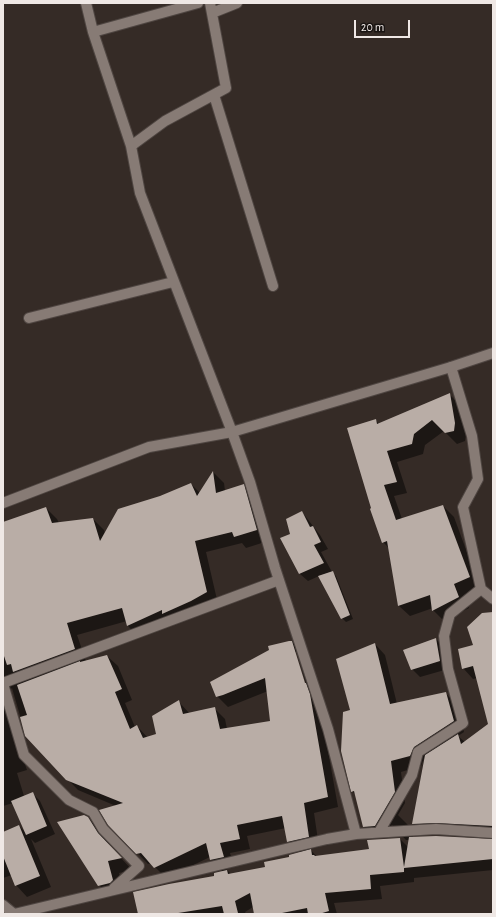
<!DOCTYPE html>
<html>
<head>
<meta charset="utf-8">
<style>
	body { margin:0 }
	#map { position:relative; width:496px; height:917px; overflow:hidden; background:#352b26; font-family:"Alegreya Sans",sans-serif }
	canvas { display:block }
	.frame { position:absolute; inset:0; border:4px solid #efe8e5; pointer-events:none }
	.scale { position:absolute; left:354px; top:20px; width:56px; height:18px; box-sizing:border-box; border:2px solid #efe8e5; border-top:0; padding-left:5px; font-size:12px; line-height:14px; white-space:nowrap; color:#efe8e5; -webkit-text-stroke:3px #191412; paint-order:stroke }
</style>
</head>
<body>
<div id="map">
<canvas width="496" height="917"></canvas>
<div class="frame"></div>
<div class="scale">20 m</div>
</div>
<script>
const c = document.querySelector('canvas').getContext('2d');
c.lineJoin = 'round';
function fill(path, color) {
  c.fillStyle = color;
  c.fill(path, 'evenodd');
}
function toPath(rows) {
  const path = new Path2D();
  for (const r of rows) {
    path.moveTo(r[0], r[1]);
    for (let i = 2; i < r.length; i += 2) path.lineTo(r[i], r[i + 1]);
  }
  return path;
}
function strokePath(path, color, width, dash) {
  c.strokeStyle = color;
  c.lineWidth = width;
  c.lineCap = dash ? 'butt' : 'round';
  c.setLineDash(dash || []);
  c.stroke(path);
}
fill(toPath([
	[450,395,460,405,466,434,465,441,457,444,444,431,425,445,423,454,397,462,407,493,394,496,402,519,443,506,454,517,480,588,464,595,469,608,444,621,433,610,433,608,410,616,399,606,390,549,383,542,375,420,379,424],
	[213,472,224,483,225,491,244,485,255,497,268,541,246,548,242,543,206,552,218,604,139,637,128,626,127,621,77,635,86,661,107,656,118,666,132,700,125,703,135,727,137,726,148,738,158,734,179,702,190,714,214,708,225,719,227,729,271,722,268,691,228,707,217,696,292,641,302,652,320,706,338,807,314,813,319,847,310,849,317,857,370,850,400,839,408,847,410,840,406,840,392,825,385,837,375,837,364,827,356,795,352,791,352,711,375,644,385,655,397,704,446,694,457,704,464,732,458,736,465,742,489,724,477,678,473,679,463,668,493,613,493,836,448,833,423,834,413,824,424,758,421,766,401,772,405,803,398,815,412,829,413,838,493,840,493,870,414,878,414,882,380,886,382,899,334,903,337,914,255,914,253,907,245,912,246,914,139,914,216,877,223,872,211,860,210,857,166,878,151,863,148,864,109,824,116,806,78,790,26,736,12,688,9,691,9,718,27,770,17,773,24,796,32,793,40,801,55,834,35,843,31,839,51,887,27,897,16,885,12,875,3,878,3,833,19,826,26,833,13,803,3,806,3,523,46,508,57,519,59,523,93,519,104,530,105,534,160,497,191,484,200,493],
	[294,652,297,652,307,687,305,688],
	[286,828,288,841,300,853,266,868,231,874,226,869,234,867,230,853,250,849,247,836],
	[302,512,320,535,328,549,321,552,332,572,336,576,353,619,346,622,342,618,319,576,308,581,300,574,282,538,291,535],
	[436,639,444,647,448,669,420,677,412,669],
	[88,818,100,830,110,846,132,870,119,873,124,892,122,894,111,897,99,885]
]), '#0007');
fill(toPath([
	[450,393,455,423,454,431,445,433,432,420,414,434,412,444,387,451,397,482,384,485,396,520,443,505,470,577,454,584,459,597,432,611,430,595,398,606,387,541,382,543,370,509,371,508,347,428,376,419,377,424],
	[213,471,216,493,244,484,257,530,234,537,232,532,195,541,207,592,191,601,162,614,162,610,127,626,122,608,67,623,75,649,13,672,11,664,7,665,3,653,3,522,46,507,52,523,93,518,100,541,118,509,160,496,191,483,197,496],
	[302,511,310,527,313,526,321,542,314,545,324,563,299,574,280,538,290,534,286,519],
	[333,571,350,615,341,619,318,576],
	[493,612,493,826,436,823,412,824,425,755,458,734,461,744,488,724,473,666,462,669,458,649,473,645,467,627,482,613],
	[436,638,440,661,411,670,403,650],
	[289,641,292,641,305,683,306,683,310,694,328,797,304,803,309,837,287,842,282,816,237,825,240,839,220,843,224,857,210,860,206,843,154,868,141,853,136,854,108,825,99,810,123,803,66,780,25,736,20,717,27,715,17,685,80,661,80,662,107,655,122,689,115,692,130,729,137,725,143,738,156,734,152,716,179,700,183,714,215,707,220,729,270,721,265,678,223,695,216,697,210,682,269,650,268,646],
	[375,643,390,704,446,692,454,721,414,747,410,756,391,761,395,792,375,826,363,827,354,791,351,792,341,751,343,712,350,710,336,659],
	[33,792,47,826,26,835,11,801],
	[84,815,88,817,98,833,122,858,108,861,113,880,110,883,98,886,57,822],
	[19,825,40,876,15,886,3,856,3,832],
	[436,836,493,839,493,859,404,868,404,872,370,875,371,889,325,893,329,911,319,914,308,914,307,908,277,914,254,914,250,893,235,901,238,913,235,914,224,914,222,906,172,914,138,914,133,892,169,884,214,876,214,873,227,870,228,874,265,867,264,862,289,857,289,855,311,849,312,855,314,855,315,856,369,849,367,840,400,838,404,867,409,837]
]), '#b9ada6');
const minor = toPath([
	[86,3,93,32,198,3],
	[210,3,226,88,165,121,131,146,140,193,232,432,250,482,275,568,328,729,356,834],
	[212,13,237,3],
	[93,32,131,146],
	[214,95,273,286],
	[29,318,173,282],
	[481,589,493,599],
	[3,683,279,580],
	[3,684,24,755,69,800,93,812,103,829,139,866,114,888],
	[379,832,412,775,418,752,463,723,448,669,444,636,450,614,481,589,463,507,478,479,472,436,451,367],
	[3,905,14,914,327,839,356,834,436,829,493,833]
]);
const secondary = toPath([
	[3,503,149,447,232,432,451,367,493,353]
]);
strokePath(minor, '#4f4642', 12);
strokePath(secondary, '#4f4642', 12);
strokePath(minor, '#877b75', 10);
strokePath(secondary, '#877b75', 10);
</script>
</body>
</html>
